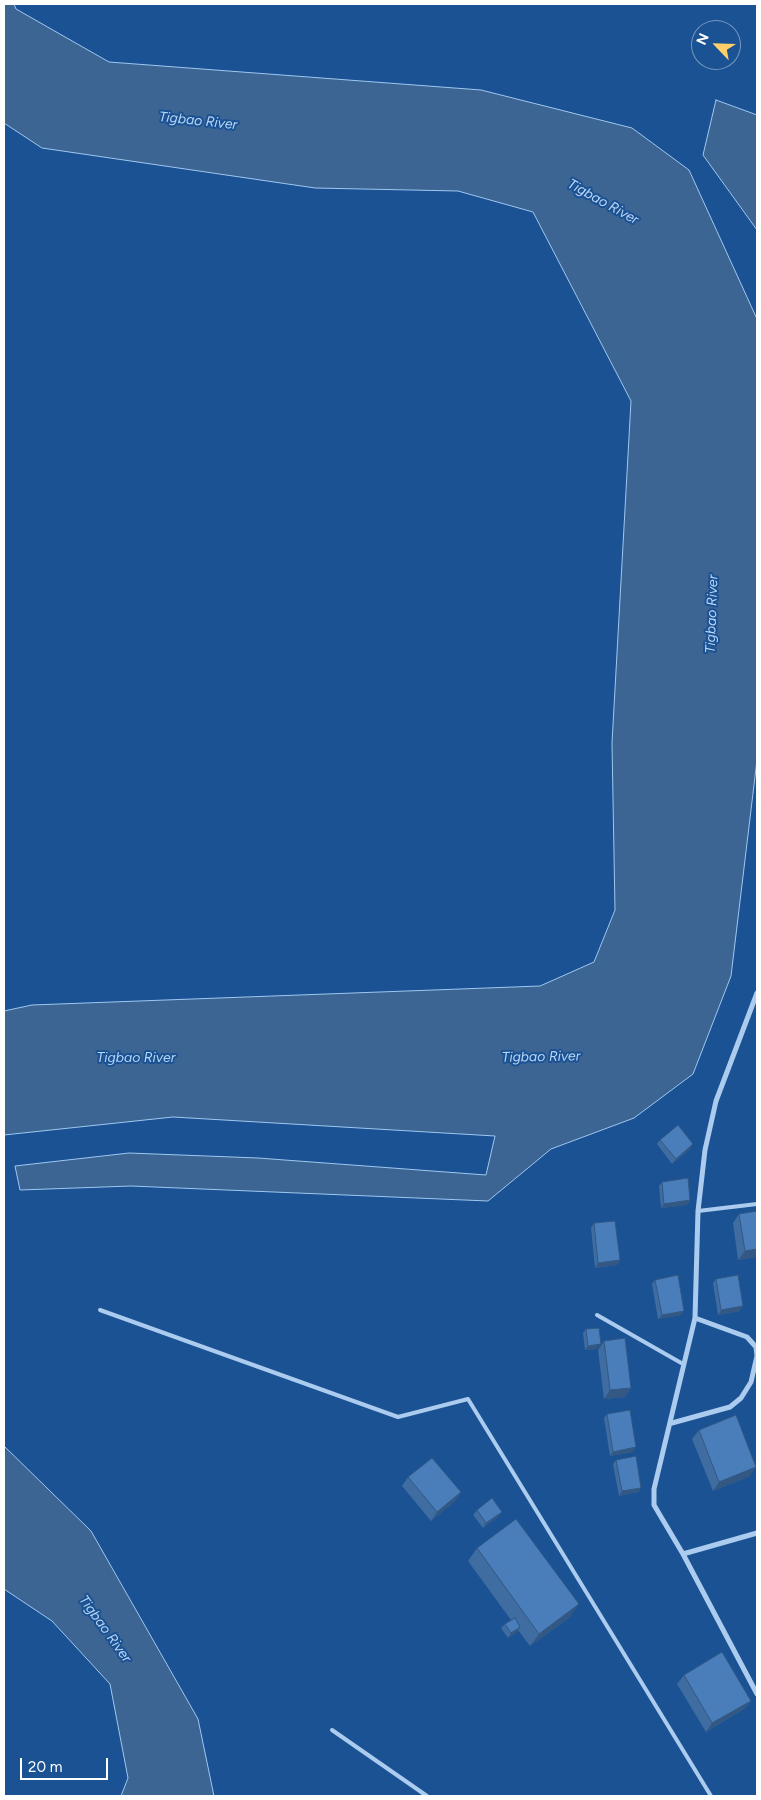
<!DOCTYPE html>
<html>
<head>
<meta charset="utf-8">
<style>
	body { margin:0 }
	#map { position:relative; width:761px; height:1800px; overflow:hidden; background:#1b5293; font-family:Figtree,sans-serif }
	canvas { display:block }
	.frame { position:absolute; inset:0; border:5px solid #fff; pointer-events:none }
	.north { position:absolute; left:691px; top:20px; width:50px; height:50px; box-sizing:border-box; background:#1b5293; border:1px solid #7697be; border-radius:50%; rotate:294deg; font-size:14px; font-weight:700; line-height:20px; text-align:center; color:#fff }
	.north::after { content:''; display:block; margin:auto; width:18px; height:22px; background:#ffd06a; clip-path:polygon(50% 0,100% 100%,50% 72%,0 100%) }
	.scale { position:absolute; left:20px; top:1758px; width:88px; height:22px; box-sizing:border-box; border:2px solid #fff; border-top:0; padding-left:6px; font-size:15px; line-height:18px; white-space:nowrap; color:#fff; -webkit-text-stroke:4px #1b5293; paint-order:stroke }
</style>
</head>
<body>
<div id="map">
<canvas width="761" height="1800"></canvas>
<div class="frame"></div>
<div class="north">N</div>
<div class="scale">20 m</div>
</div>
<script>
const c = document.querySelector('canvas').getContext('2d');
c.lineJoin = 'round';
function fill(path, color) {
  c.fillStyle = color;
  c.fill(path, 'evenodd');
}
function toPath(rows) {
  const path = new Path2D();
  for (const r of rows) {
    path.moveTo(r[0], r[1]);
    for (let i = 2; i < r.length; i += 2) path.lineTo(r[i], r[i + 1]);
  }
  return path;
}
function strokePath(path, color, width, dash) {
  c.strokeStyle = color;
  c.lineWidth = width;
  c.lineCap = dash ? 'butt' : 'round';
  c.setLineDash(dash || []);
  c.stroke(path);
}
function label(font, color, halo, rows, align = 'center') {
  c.font = font + ' Figtree,sans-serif';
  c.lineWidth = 4;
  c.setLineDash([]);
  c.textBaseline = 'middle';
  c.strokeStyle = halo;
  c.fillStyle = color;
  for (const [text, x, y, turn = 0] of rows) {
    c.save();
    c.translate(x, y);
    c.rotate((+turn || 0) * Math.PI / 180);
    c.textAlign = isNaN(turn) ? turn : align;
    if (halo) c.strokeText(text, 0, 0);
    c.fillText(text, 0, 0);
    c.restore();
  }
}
const water = toPath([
	[4,4,14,4,16,9,109,62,481,90,632,128,689,170,757,319,757,760,731,976,693,1074,634,1118,551,1149,488,1201,131,1186,20,1190,15,1166,129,1153,258,1158,486,1175,495,1136,173,1117,4,1135,4,1011,32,1005,540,986,594,962,615,910,612,743,631,401,533,212,458,191,315,188,42,148,4,123,4,4],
	[716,100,757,115,757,230,703,155,716,100],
	[4,1446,91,1531,198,1719,214,1796,121,1796,128,1778,110,1684,52,1621,4,1589,4,1446]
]);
fill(water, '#3d6594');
strokePath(water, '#9fc7f1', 1);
strokePath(toPath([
	[698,1211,757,1204],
	[100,1310,398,1417,468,1399,711,1796],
	[597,1315,683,1364],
	[332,1730,427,1796]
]), '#acccef', 4);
strokePath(toPath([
	[757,993,716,1101,705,1150,698,1211,695,1318,654,1489,654,1505,683,1554,757,1694],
	[672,1423,730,1407,741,1398,751,1382,757,1356,756,1347,747,1337,695,1318],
	[683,1554,757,1533]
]), '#acccef', 5);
fill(toPath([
	[660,1140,690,1149,672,1164,657,1144],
	[662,1182,690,1200,687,1205,661,1208,659,1186],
	[757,1211,757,1257,738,1260,733,1223,739,1214],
	[594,1223,620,1260,617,1265,595,1268,591,1228],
	[716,1279,740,1311,718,1315,713,1283],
	[655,1280,681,1315,658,1319,652,1284],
	[586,1329,597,1349,585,1350,583,1333],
	[604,1341,631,1388,625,1397,604,1399,598,1350],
	[607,1414,633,1452,610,1456,604,1418],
	[699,1430,750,1476,713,1491,692,1439],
	[616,1460,641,1488,638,1492,619,1496,613,1464],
	[408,1477,461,1492,455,1501,431,1521,402,1486],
	[477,1510,499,1516,483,1528,473,1515],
	[477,1548,570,1617,530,1646,518,1630,517,1632,508,1638,501,1628,505,1624,511,1620,468,1561],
	[684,1675,751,1701,744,1709,706,1732,677,1684]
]), '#3f6ca1');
fill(toPath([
	[693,1144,690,1149,672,1164,676,1159],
	[690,1200,687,1205,661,1208,664,1204],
	[757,1249,757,1257,738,1260,745,1251],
	[620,1260,617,1265,595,1268,598,1263],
	[743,1306,740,1311,718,1315,721,1310],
	[684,1311,681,1315,658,1319,662,1315],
	[601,1344,597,1349,585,1350,588,1346],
	[631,1388,625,1397,604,1399,610,1390],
	[636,1447,633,1452,610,1456,613,1452],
	[756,1467,750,1476,713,1491,719,1482],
	[641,1488,638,1492,619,1496,622,1491],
	[461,1492,455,1501,431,1521,437,1512],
	[502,1512,499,1516,483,1528,486,1523],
	[579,1604,570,1617,530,1646,539,1634],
	[520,1627,517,1632,508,1638,511,1633],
	[751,1701,744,1709,706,1732,712,1723]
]), '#335883');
const building = toPath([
	[678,1125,693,1144,676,1159,660,1140,678,1125],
	[688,1178,690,1200,664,1204,662,1182,688,1178],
	[757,1211,757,1249,745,1251,739,1214,757,1211],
	[615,1221,620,1260,598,1263,594,1223,615,1221],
	[678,1275,684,1311,662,1315,655,1280,678,1275],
	[738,1275,743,1306,721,1310,716,1279,738,1275],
	[599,1328,601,1344,588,1346,586,1329,599,1328],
	[625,1338,631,1388,610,1390,604,1341,625,1338],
	[630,1410,636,1447,613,1452,607,1414,630,1410],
	[736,1415,756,1467,719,1482,699,1430,736,1415],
	[636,1456,641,1488,622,1491,616,1460,636,1456],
	[432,1458,461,1492,437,1512,408,1477,432,1458],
	[492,1498,502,1512,486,1523,477,1510,492,1498],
	[516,1519,579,1604,539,1634,477,1548,516,1519],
	[515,1618,520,1627,511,1633,505,1624,515,1618],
	[722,1652,751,1701,712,1723,684,1675,722,1652]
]);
fill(building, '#497ebb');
strokePath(building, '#335883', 1);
label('italic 14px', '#b8d6f6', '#1b5293', [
	["Tigbao River",198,121,6],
	["Tigbao River",603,202,29],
	["Tigbao River",712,614,-88],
	["Tigbao River",541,1057,-1],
	["Tigbao River",136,1058],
	["Tigbao River",105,1629,54]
]);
</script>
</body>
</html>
